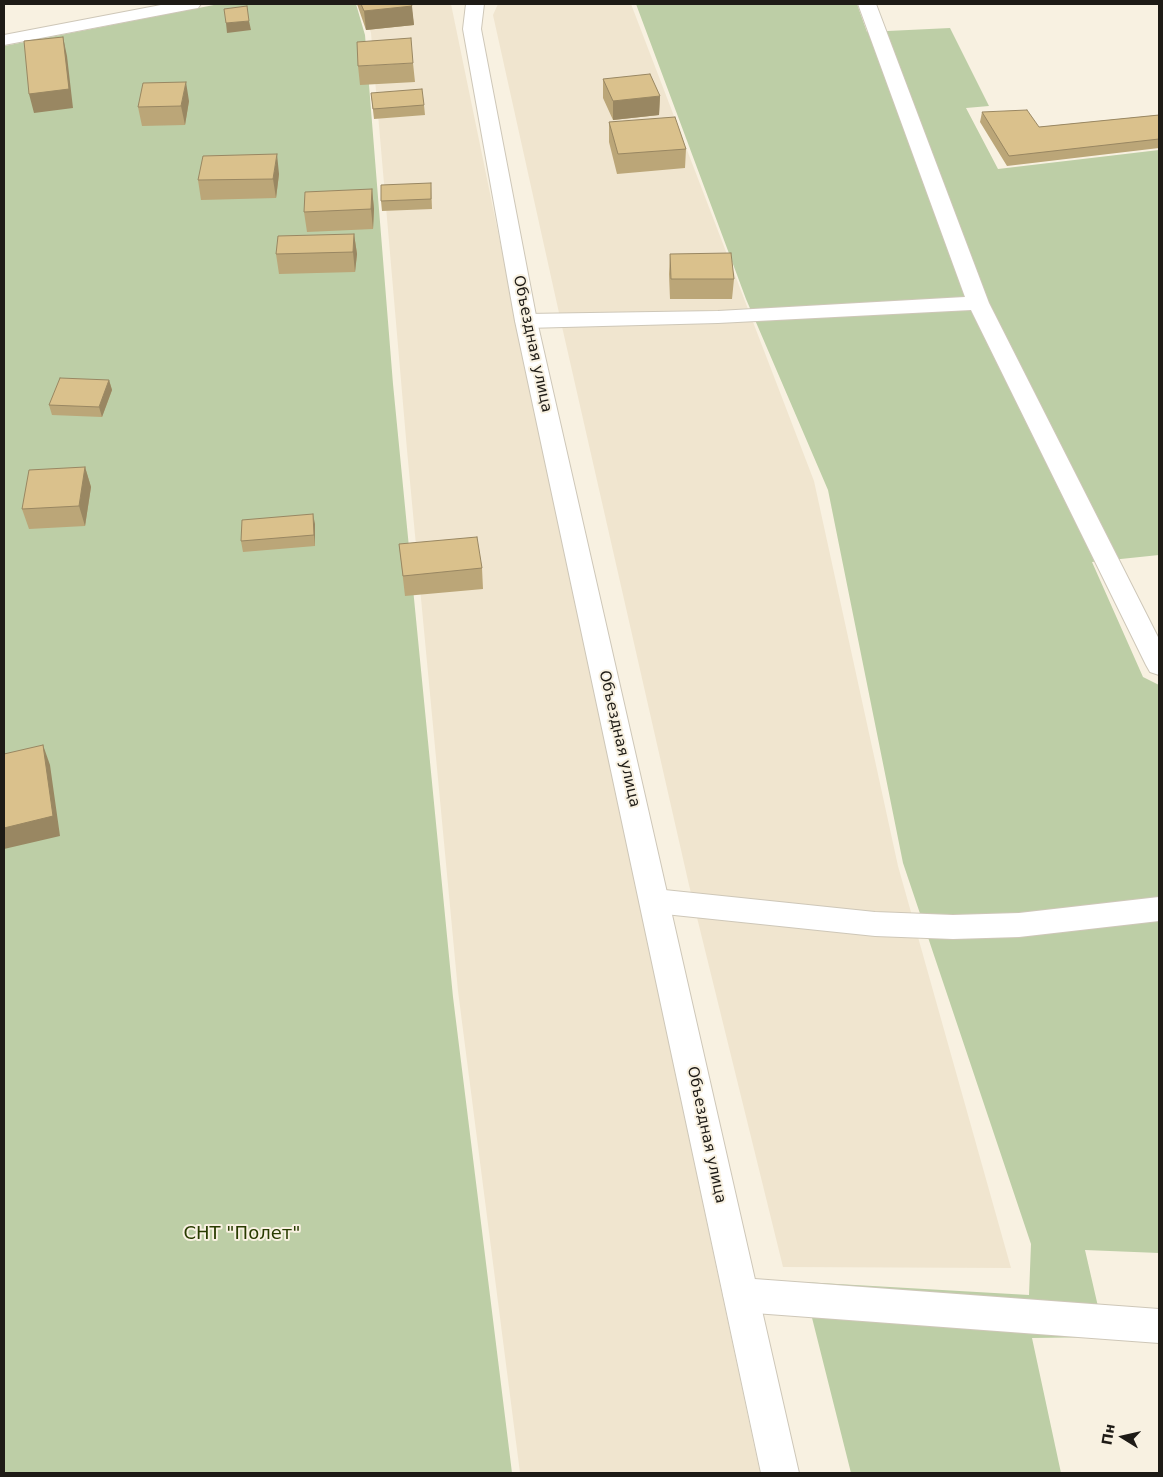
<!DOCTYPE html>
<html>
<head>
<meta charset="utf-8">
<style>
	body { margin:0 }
	#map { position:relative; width:1163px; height:1477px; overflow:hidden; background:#f8f1e1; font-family:"DejaVu Sans",sans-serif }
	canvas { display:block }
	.frame { position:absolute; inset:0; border:5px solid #1e1b16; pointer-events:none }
	.north { position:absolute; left:1098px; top:1412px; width:50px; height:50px; -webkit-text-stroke:4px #f8f1e1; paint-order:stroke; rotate:280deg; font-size:14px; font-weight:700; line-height:20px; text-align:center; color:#1e1b16 }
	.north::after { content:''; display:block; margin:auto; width:18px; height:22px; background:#1e1b16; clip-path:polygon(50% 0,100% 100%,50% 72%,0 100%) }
</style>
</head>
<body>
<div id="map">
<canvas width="1163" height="1477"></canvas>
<div class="frame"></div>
<div class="north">Пн</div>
</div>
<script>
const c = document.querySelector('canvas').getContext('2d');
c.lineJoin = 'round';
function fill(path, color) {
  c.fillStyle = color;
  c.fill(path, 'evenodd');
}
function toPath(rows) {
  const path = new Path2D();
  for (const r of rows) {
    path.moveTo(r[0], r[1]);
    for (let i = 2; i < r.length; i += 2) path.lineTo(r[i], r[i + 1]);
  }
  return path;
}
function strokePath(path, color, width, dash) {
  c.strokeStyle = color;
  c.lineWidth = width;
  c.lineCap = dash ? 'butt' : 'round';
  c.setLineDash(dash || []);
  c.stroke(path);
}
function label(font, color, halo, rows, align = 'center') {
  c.font = font + ' "DejaVu Sans",sans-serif';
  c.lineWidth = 4;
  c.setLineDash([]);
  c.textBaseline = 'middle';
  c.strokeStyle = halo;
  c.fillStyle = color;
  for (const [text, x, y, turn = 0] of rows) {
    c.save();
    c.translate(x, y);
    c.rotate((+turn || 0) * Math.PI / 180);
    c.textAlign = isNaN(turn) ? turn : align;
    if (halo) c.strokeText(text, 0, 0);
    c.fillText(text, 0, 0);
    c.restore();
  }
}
fill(toPath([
	[362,4,451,4,540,436,760,1473,520,1473,458,991,407,450,371,33],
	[498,4,631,4,814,481,898,866,1011,1268,783,1267,689,885,563,331,493,15]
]), '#f0e5cf');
fill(toPath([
	[219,4,356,4,365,35,393,384,453,997,512,1473,4,1473,4,46],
	[636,4,857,4,867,32,950,28,989,106,966,108,998,169,1159,150,1159,555,1092,562,1143,677,1159,685,1159,1253,1085,1250,1105,1337,1032,1338,1061,1473,851,1473,803,1282,1029,1295,1031,1244,903,863,828,490,746,299]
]), '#bdcea6');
const minor = toPath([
	[166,4,201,4,198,8,192,9,4,45,4,35,166,4],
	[858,4,876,4,989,303,1159,639,1159,675,1150,672,1146,665,971,310,718,323,526,328,518,326,515,321,518,316,526,314,718,311,965,297,858,4],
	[655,889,875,912,953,915,1019,913,1159,897,1159,921,1019,937,953,939,875,936,655,913,644,910,640,901,644,892,655,889],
	[741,1278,1159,1309,1159,1343,741,1312,729,1307,723,1295,729,1283,741,1278]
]);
const major = toPath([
	[466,4,484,4,481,29,537,321,799,1473,761,1473,515,321,463,29,466,4]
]);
strokePath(minor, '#cec7b8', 2);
strokePath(major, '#cec7b8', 2);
fill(minor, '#fff');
fill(major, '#fff');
fill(toPath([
	[357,4,411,4,414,25,366,30],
	[413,63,415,82,360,85,358,66],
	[603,79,660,96,659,115,613,120,603,98],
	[371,93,424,105,425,115,374,119],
	[189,101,185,125,142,126,138,107],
	[982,112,1039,127,1159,115,1159,148,1007,166,980,122],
	[609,122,686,149,685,168,617,174,609,142],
	[279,174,276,198,201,200,198,180],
	[431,183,432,209,382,211,381,201],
	[372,189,374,209,373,229,307,232,304,212],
	[354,234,357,254,355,272,279,274,276,254],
	[670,254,734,279,732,299,670,299,669,274],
	[109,380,112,390,102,417,52,415,49,405],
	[85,467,91,487,85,526,29,529,22,509],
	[315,524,315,546,243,552,241,541],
	[399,544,482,568,483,589,405,596]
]), '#bba678');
fill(toPath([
	[412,6,414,25,366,30,364,11],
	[249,21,251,30,227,33,226,23],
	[63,37,67,56,73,108,34,113,29,94],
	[186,82,189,101,185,125,181,106],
	[660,96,659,115,613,120,613,101],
	[277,154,279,174,276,198,273,179],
	[372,189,374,209,373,229,371,209],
	[354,234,357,254,355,272,353,252],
	[109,380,112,390,102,417,99,407],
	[85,467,91,487,85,526,79,506],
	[313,514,315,524,315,546,314,535],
	[43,745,50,765,60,836,4,849,4,828]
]), '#998762');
const building = toPath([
	[361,4,411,4,412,6,364,11,361,4],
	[247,6,249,21,226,23,224,9,247,6],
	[63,37,69,89,29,94,24,41,63,37],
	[411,38,413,63,358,66,357,42,411,38],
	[650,74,660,96,613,101,603,79,650,74],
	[186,82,181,106,138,107,143,83,186,82],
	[422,89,424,105,373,109,371,93,422,89],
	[1027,110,1039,127,1159,115,1159,139,1009,156,982,112,1027,110],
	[675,117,686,149,618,154,609,122,675,117],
	[277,154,273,179,198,180,203,156,277,154],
	[431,183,431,199,381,201,381,185,431,183],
	[372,189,371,209,304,212,305,192,372,189],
	[354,234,353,252,276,254,278,236,354,234],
	[731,253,734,279,671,279,670,254,731,253],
	[60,378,109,380,99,407,49,405,60,378],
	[85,467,79,506,22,509,29,470,85,467],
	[313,514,314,535,241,541,242,520,313,514],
	[477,537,482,568,403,576,399,544,477,537],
	[43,745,53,816,4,828,4,754,43,745]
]);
fill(building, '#dac18c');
strokePath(building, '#998762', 1);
label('15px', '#1e1b16', '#f8f1e1', [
	["Объездная улица",532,344,78],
	["Объездная улица",619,739,77],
	["Объездная улица",706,1135,78]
]);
label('18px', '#293b00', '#f8f1e1', [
	["СНТ \"Полет\"",242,1234]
]);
</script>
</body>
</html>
